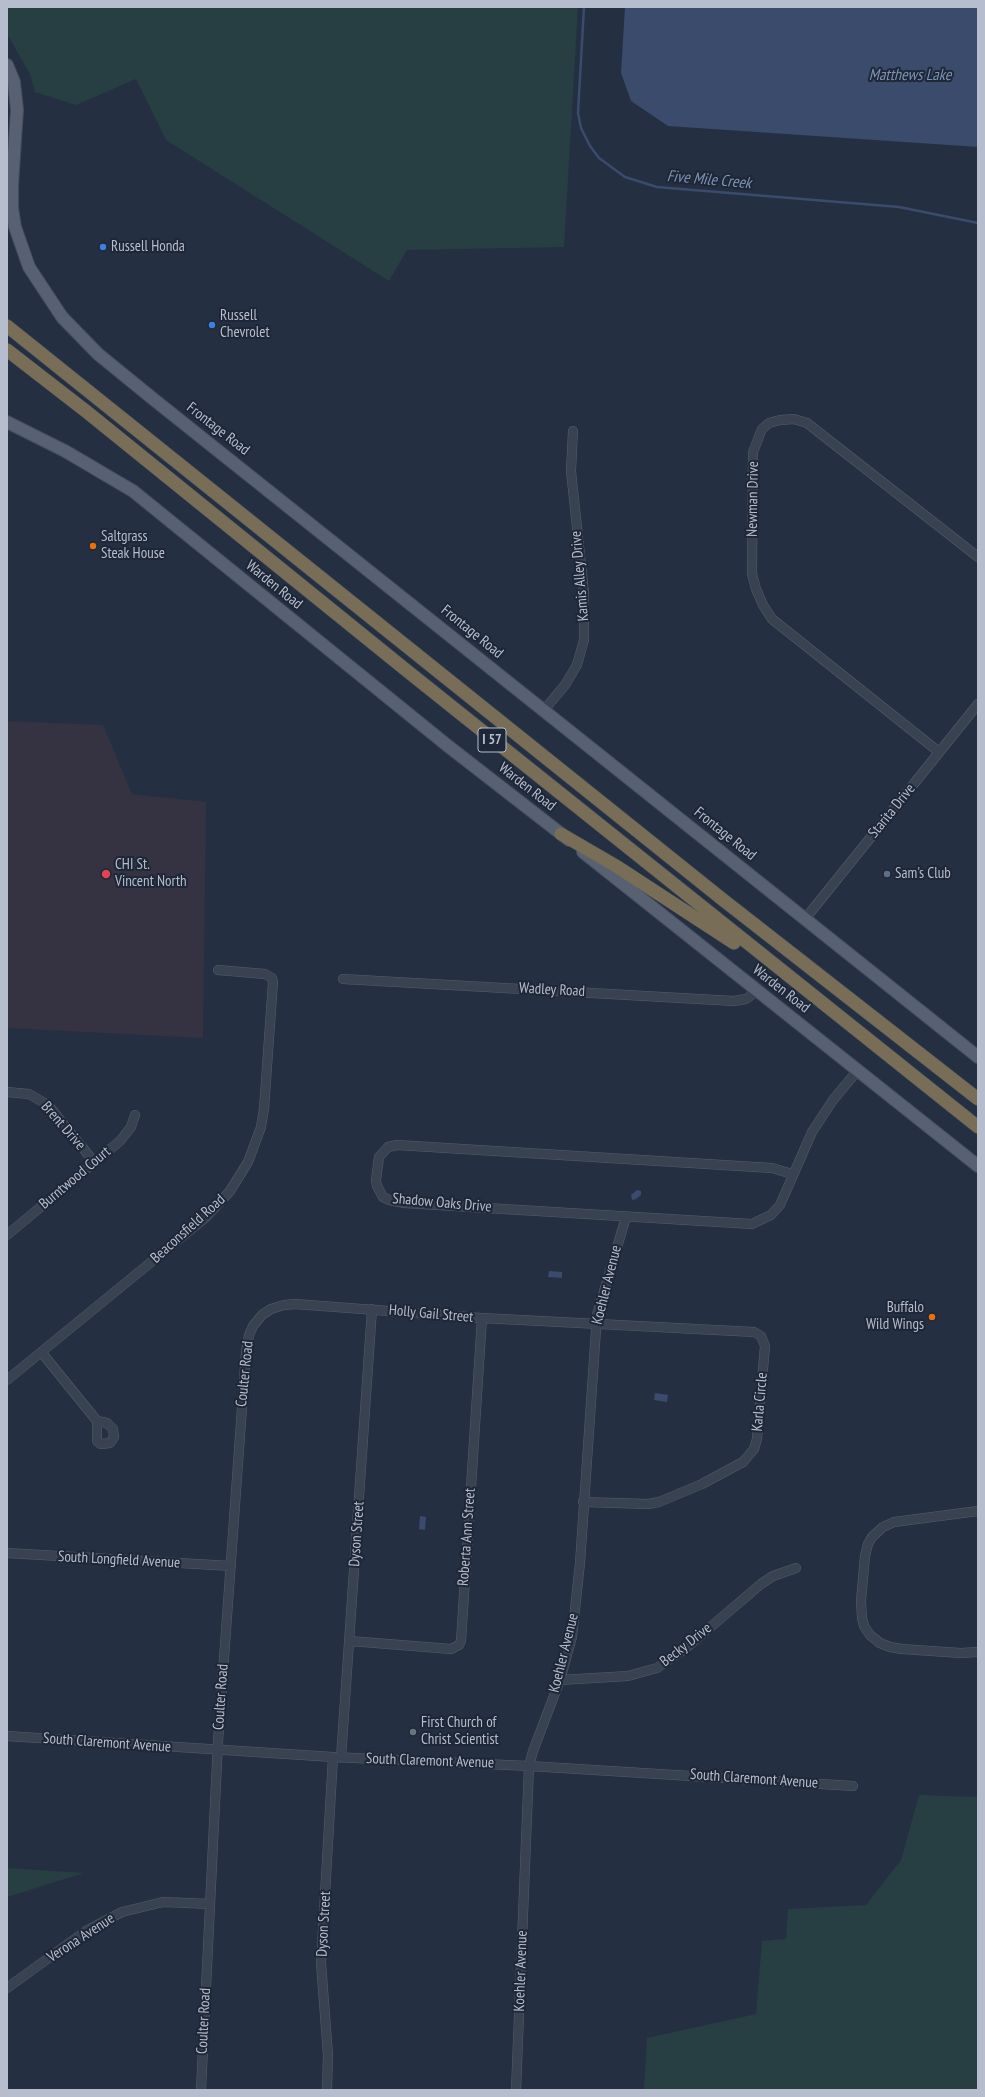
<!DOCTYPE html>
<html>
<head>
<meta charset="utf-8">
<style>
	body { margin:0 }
	#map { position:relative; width:985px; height:2097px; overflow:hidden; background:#252f42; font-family:"PT Sans Narrow",sans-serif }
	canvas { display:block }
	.frame { position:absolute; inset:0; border:8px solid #b6bdcc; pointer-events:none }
</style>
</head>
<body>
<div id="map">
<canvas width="985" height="2097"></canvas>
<div class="frame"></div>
</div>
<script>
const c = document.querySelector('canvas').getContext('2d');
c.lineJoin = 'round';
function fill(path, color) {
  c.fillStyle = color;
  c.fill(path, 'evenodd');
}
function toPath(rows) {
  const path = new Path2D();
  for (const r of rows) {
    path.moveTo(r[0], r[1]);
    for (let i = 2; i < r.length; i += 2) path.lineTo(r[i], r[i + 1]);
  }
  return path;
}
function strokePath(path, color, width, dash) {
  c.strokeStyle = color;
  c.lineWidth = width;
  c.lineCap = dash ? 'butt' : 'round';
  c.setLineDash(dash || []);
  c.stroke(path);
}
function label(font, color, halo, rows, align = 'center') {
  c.font = font + ' "PT Sans Narrow",sans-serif';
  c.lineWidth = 4;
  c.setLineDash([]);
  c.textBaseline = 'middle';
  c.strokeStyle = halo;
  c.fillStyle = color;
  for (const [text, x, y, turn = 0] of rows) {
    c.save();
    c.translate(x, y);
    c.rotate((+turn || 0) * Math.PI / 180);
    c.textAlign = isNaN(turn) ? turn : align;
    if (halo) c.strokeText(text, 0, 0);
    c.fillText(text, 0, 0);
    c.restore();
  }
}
fill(toPath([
	[7,721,103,725,132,794,206,802,203,1038,7,1028]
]), '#353242');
fill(toPath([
	[7,7,578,7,564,247,407,250,389,281,166,140,136,79,76,105,35,92,30,74,7,34],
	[919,1795,978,1797,978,2090,644,2090,647,2038,756,2014,762,1941,786,1939,788,1909,866,1905,901,1860],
	[7,1868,84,1873,7,1897]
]), '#273e43');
fill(toPath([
	[625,7,978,7,978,147,668,126,631,101,621,73],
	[637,1190,641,1191,641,1195,636,1199,632,1200,631,1195],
	[549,1271,562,1272,562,1278,548,1277],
	[655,1393,668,1395,667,1402,654,1400],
	[420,1516,426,1517,425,1530,419,1529]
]), '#3a4b6b');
strokePath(toPath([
	[584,7,578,113,581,128,590,146,599,158,625,177,657,187,899,207,978,223]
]), '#3a4b6b', 2.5);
const minor = toPath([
	[544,710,565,685,577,665,584,640,584,593,571,471,573,431],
	[939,752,772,619,763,605,756,589,752,574,753,452,762,429,769,423,780,420,794,419,807,423,978,557],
	[805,919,978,704],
	[343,979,734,1001,746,999,757,991],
	[7,1092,29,1094,48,1105,94,1162],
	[792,1174,772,1168,397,1145,388,1147,379,1157,376,1180,377,1186,383,1197,389,1200,404,1203,752,1224,771,1215,780,1205,812,1132,833,1100,858,1070],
	[7,1235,120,1141,131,1127,135,1115],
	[42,1353,97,1421],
	[7,1380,205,1218,230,1191,248,1162,261,1127,264,1109,273,982,272,978,265,974,218,970],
	[97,1421,107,1423,113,1429,114,1437,110,1443,101,1444,97,1441,97,1421],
	[978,1511,894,1522,883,1527,872,1537,868,1544,865,1556,861,1601,862,1618,864,1626,870,1635,880,1643,890,1647,902,1649,960,1653,978,1652],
	[7,1553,231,1566],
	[350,1641,451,1649,459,1645,461,1641,482,1318],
	[560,1680,628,1676,657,1668,686,1648,761,1584,773,1576,796,1568],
	[7,1736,333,1757,529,1766,853,1786],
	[341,1758,372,1309],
	[7,1988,86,1931,122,1912,163,1902,210,1904],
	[201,2090,218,1742,246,1352,249,1335,253,1326,262,1315,271,1309,284,1305,295,1304,482,1318,754,1332,761,1336,765,1346,757,1439,754,1449,743,1462,702,1484,659,1502,648,1504,583,1502],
	[327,2090,328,2055,321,1963,333,1757],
	[516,2090,529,1766,533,1751,560,1680,572,1637,580,1563,597,1315,626,1217]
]);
const major = toPath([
	[7,65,14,82,17,110,12,185,12,208,15,227,29,267,62,317,98,354,152,398,978,1057],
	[7,422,65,451,133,491,448,746,569,840],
	[583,852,978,1166]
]);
const highway = toPath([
	[7,326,722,899,978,1099],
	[7,350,87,412,406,670,978,1127],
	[561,834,616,866,734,943]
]);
strokePath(minor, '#545d6c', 10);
strokePath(major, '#434b5b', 14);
strokePath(highway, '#414a59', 14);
strokePath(minor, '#394251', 9);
strokePath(major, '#576171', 12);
strokePath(highway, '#786d56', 13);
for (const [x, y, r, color] of [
	[103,247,4,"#3f7fe0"],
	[212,325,4,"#3f7fe0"],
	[93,546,4,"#e8710a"],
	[106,874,5,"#e0444e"],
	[887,874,4,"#5c6f8a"],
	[932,1317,4,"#e8710a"],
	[413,1732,4,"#6b7280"]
]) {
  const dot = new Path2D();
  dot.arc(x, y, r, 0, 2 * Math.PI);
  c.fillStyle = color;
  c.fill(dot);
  strokePath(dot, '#1e2737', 1.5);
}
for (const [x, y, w] of [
	[492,740,28]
]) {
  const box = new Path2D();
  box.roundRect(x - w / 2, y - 12, w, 24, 3);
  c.fillStyle = '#1e2737';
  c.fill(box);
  strokePath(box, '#b6bdcc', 1);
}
label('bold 14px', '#b6bdcc', null, [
	["I 57",492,740]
]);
label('15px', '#b6bdcc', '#1e2737', [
	["Russell Honda",111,247],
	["Russell",220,316],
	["Chevrolet",220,333],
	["Saltgrass",101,537],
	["Steak House",101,554],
	["CHI St.",115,865],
	["Vincent North",115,882],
	["Sam's Club",895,874],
	["Buffalo",924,1308,"right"],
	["Wild Wings",924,1325,"right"],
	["First Church of",421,1723],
	["Christ Scientist",421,1740]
], 'left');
label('15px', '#b6bdcc', '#1e2737', [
	["Frontage Road",218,429,38],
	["Newman Drive",753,499,-89],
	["Kamis Alley Drive",580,576,-95],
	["Warden Road",274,585,39],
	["Frontage Road",472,632,39],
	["Warden Road",527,787,38],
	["Starita Drive",892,811,-51],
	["Frontage Road",725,834,39],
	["Warden Road",781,989,38],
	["Wadley Road",552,990,3],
	["Brent Drive",63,1126,49],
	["Burntwood Court",75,1178,-40],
	["Shadow Oaks Drive",442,1203,5],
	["Beaconsfield Road",188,1229,-42],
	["Koehler Avenue",607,1285,-76],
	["Holly Gail Street",431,1314,5],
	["Coulter Road",245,1374,-84],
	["Karla Circle",760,1402,-85],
	["Dyson Street",357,1534,-86],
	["Roberta Ann Street",467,1537,-86],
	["South Longfield Avenue",119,1560,3],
	["Becky Drive",686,1645,-38],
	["Koehler Avenue",564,1653,-76],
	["Coulter Road",221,1697,-86],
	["South Claremont Avenue",107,1743,4],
	["South Claremont Avenue",430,1761,2],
	["South Claremont Avenue",754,1779,4],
	["Dyson Street",324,1924,-87],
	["Verona Avenue",81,1938,-33],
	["Koehler Avenue",521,1971,-88],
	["Coulter Road",204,2021,-87]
]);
label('italic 16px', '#7c91b3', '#1e2737', [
	["Matthews Lake",910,75],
	["Five Mile Creek",709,180,5]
]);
</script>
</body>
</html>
